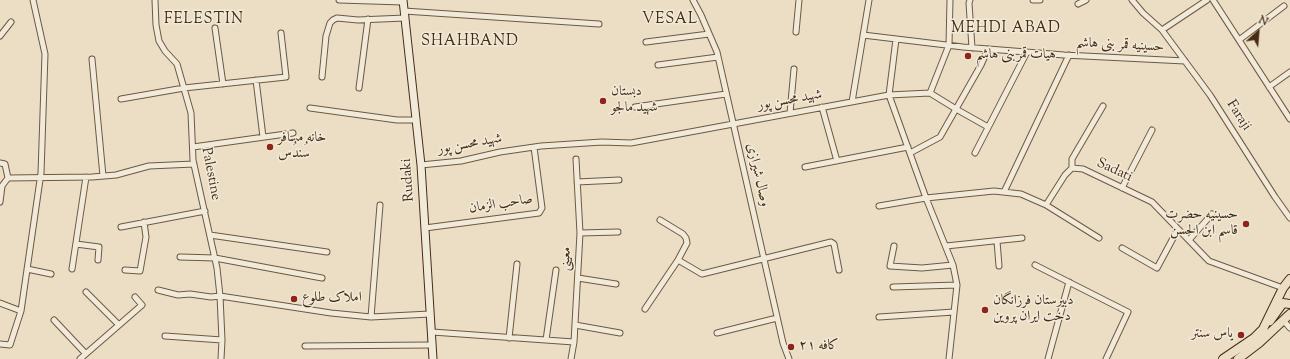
<!DOCTYPE html>
<html>
<head>
<meta charset="utf-8">
<style>
	body { margin:0 }
	#map { position:relative; width:1290px; height:359px; overflow:hidden; background:#ebdec5; font-family:"Sorts Mill Goudy",serif }
	canvas { display:block }
	.north { position:absolute; left:1238px; top:12px; width:40px; height:40px; -webkit-text-stroke:3px #f2ead9; paint-order:stroke; rotate:26deg; font-size:11px; font-weight:700; line-height:16px; text-align:center; color:#452c17 }
	.north::after { content:''; display:block; margin:auto; width:14px; height:18px; background:#452c17; clip-path:polygon(50% 0,100% 100%,50% 72%,0 100%) }
</style>
</head>
<body>
<div id="map">
<canvas width="1290" height="359"></canvas>
<div class="north">N</div>
</div>
<script>
const c = document.querySelector('canvas').getContext('2d');
c.lineJoin = 'round';
function toPath(rows) {
  const path = new Path2D();
  for (const r of rows) {
    path.moveTo(r[0], r[1]);
    for (let i = 2; i < r.length; i += 2) path.lineTo(r[i], r[i + 1]);
  }
  return path;
}
function strokePath(path, color, width, dash) {
  c.strokeStyle = color;
  c.lineWidth = width;
  c.lineCap = dash ? 'butt' : 'round';
  c.setLineDash(dash || []);
  c.stroke(path);
}
function label(font, color, halo, rows, align = 'center') {
  c.font = font + ' "Sorts Mill Goudy",Amiri,serif';
  c.lineWidth = 3;
  c.setLineDash([]);
  c.textBaseline = 'middle';
  c.strokeStyle = halo;
  c.fillStyle = color;
  for (const [text, x, y, turn = 0] of rows) {
    c.save();
    c.translate(x, y);
    c.rotate((+turn || 0) * Math.PI / 180);
    c.textAlign = isNaN(turn) ? turn : align;
    if (halo) c.strokeText(text, 0, 0);
    c.fillText(text, 0, 0);
    c.restore();
  }
}
const street = toPath([
	[155,0,156,25,159,41,165,51,177,64,191,113,193,160,217,268,220,296,222,340,221,359],
	[339,0,403,2],
	[693,0,701,15,717,52,783,343,789,359],
	[970,0,969,3,972,48],
	[1033,0,1040,0],
	[1132,0,1143,13,1162,30,1210,95,1275,197,1290,218],
	[1213,0,1290,119],
	[1078,4,1086,0],
	[404,11,599,24],
	[215,28,223,84],
	[1162,30,1207,0],
	[796,32,799,0],
	[863,35,963,47,1064,55,1185,61],
	[0,36,11,22],
	[896,39,889,95,930,93,956,109,988,127],
	[1239,40,1284,6],
	[646,42,709,34],
	[92,59,103,176],
	[658,65,718,57],
	[322,77,326,36,330,23,333,20,337,18,358,20,405,18],
	[256,80,263,137],
	[1269,87,1290,72],
	[359,88,368,19],
	[930,93,949,45,950,0],
	[121,99,184,88,286,77,281,33],
	[852,102,869,0],
	[635,107,726,94],
	[822,107,837,161],
	[310,108,397,120,416,120],
	[790,113,794,69],
	[193,147,293,133],
	[910,153,940,137,981,65,988,49],
	[975,153,1027,52],
	[0,163,5,164,8,178],
	[421,165,461,161,500,152,541,146,602,142,631,143,889,95,926,198,953,265,957,285,949,359],
	[805,167,908,147],
	[1072,168,1083,169,1152,202,1209,261,1283,288],
	[8,178,92,177,116,175,149,166,194,164],
	[577,182,619,180],
	[1122,188,1152,130],
	[1004,192,1069,55],
	[0,202,2,186,8,178],
	[1046,205,1065,175,1072,168,1072,159,1103,106],
	[879,206,926,198,994,191,1021,194,1046,205,1099,238],
	[121,227,205,211],
	[425,228,539,213,542,208,534,147],
	[580,233,618,232],
	[210,235,327,252],
	[1189,240,1212,214],
	[997,241,999,266],
	[76,244,99,247,98,260],
	[894,246,890,266,922,268,953,265],
	[946,246,1022,238],
	[1122,248,1157,268,1178,229],
	[180,257,215,258,322,278],
	[678,260,702,274,831,242,834,244,839,270],
	[1035,265,1128,312,1106,359],
	[27,269,51,274],
	[72,269,86,177],
	[125,270,140,271,146,237,144,222],
	[578,278,616,284],
	[893,287,957,285],
	[158,290,178,295,190,294,211,297,220,296,331,313,371,317,430,314],
	[86,292,119,325],
	[0,303,21,311],
	[645,309,678,260,687,243,686,238,683,234,660,220],
	[371,317,380,205],
	[879,317,954,312],
	[54,320,86,354],
	[1283,320,1290,328],
	[575,325,620,333],
	[432,332,574,342],
	[717,333,777,318],
	[165,336,222,340],
	[509,338,517,264],
	[546,340,556,270],
	[0,344,10,345,21,311,41,173,45,54,33,0],
	[305,346,432,345],
	[80,359,142,305,135,297],
	[571,359,574,342,580,233,576,159],
	[1048,359,1069,282]
]);
const secondary = toPath([
	[403,0,421,165,433,359]
]);
const primary = toPath([
	[1270,321,1283,303,1290,304],
	[1223,359,1254,338,1263,329,1283,288,1290,279],
	[1238,359,1259,343,1290,314]
]);
strokePath(street, '#6e5842', 7);
strokePath(secondary, '#452c17', 9);
strokePath(primary, '#452c17', 10);
strokePath(street, '#f2ead9', 5);
strokePath(secondary, '#f2ead9', 7);
strokePath(primary, '#ebdec5', 8);
for (const [x, y, r, color] of [
	[968,56,4,"#8f2418"],
	[603,101,4,"#8f2418"],
	[270,147,4,"#8f2418"],
	[1246,224,4,"#8f2418"],
	[294,299,4,"#8f2418"],
	[985,310,4,"#8f2418"],
	[1241,335,4,"#8f2418"],
	[791,347,4,"#8f2418"]
]) {
  const dot = new Path2D();
  dot.arc(x, y, r, 0, 2 * Math.PI);
  c.fillStyle = color;
  c.fill(dot);
  strokePath(dot, '#f2ead9', 1.5);
}
label('14px', '#452c17', '#f2ead9', [
	["حسینیه قمر بنی هاشم",1120,46,3],
	["شهید محسن پور",790,101,-10],
	["Faraji",1238,116,57],
	["شهید محسن پور",470,145,-10],
	["Sadati",1114,171,25],
	["Palestine",210,174,79],
	["وصال شیرازی",757,175,77],
	["Rudaki",409,180,-94],
	["صاحب الزمان",501,205,-9],
	["معینی",567,259,-87]
]);
label('14px', '#452c17', '#f2ead9', [
	["هیات قمربنی هاشم",976,56],
	["دبستان",611,93],
	["شهید مالجو",611,109],
	["خانه مسافر",278,139],
	["سُندُس",278,155],
	["حسینیه حضرت",1238,216,"right"],
	["قاسم ابن الحسن",1238,232,"right"],
	["املاک طلوع",302,299],
	["دبیرستان فرزانگان",993,302],
	["دخت ایران پروین",993,318],
	["یاس سنتر",1233,335,"right"],
	["کافه ۲۱",799,347]
], 'left');
c.letterSpacing = '1px';
label('15px', '#452c17', '#f2ead9', [
	["FELESTIN",204,20],
	["VESAL",670,20],
	["MEHDI ABAD",1006,29],
	["SHAHBAND",470,42]
]);
c.letterSpacing = '0px';
</script>
</body>
</html>
